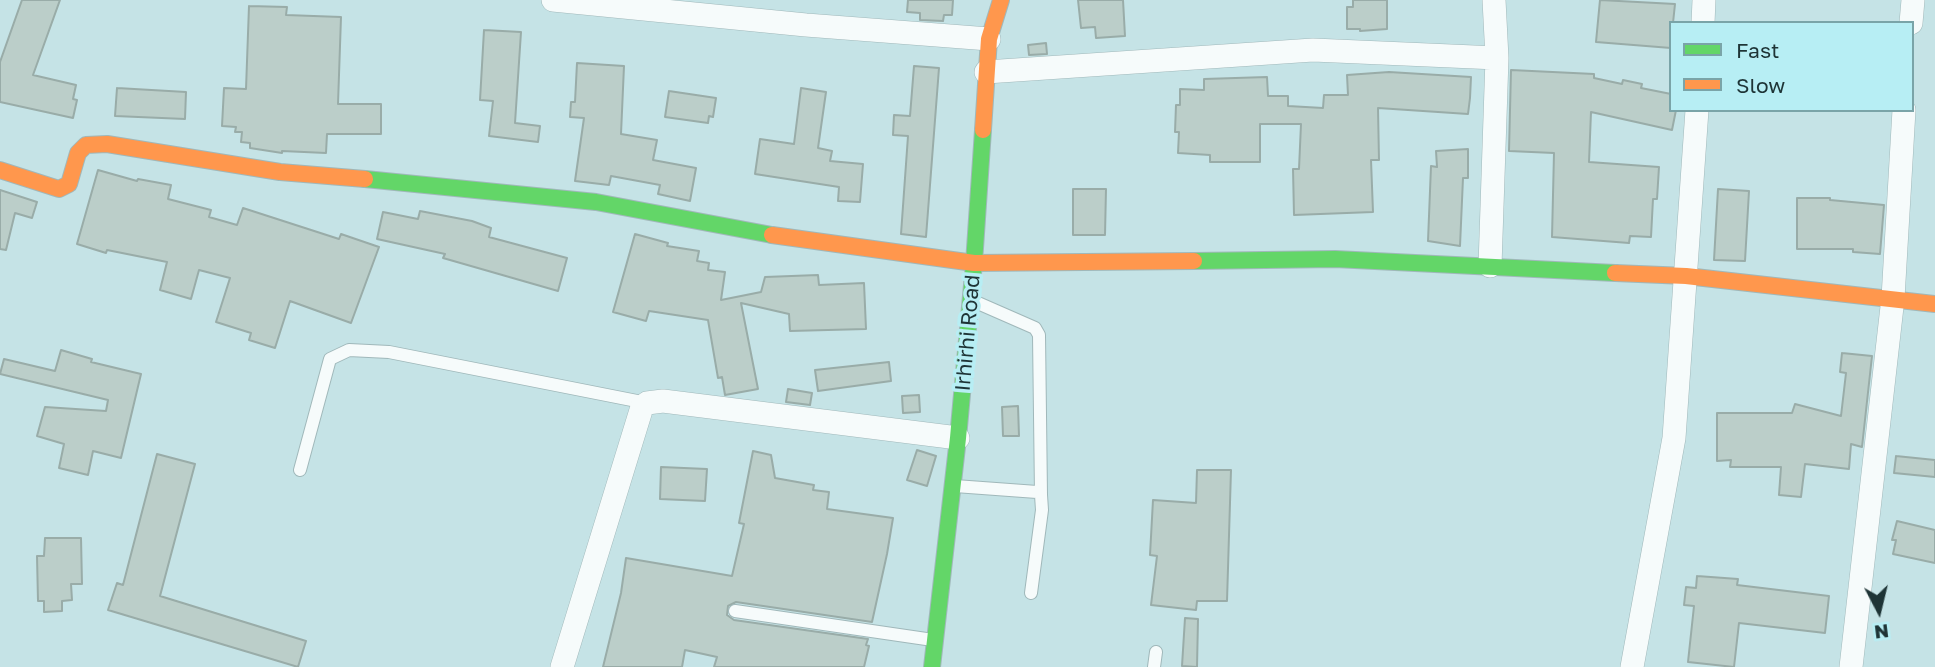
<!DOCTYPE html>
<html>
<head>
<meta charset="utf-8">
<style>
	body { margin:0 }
	#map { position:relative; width:1935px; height:667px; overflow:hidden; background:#c5e3e6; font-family:"Golos Text",sans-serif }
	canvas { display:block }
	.legend { position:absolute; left:1669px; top:21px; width:245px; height:91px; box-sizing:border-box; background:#b7eef4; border:2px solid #7aa4a8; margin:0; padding:9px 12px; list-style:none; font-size:21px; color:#1e3436 }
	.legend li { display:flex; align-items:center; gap:14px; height:35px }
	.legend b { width:35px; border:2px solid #7aa4a8 }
	.north { position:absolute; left:1844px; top:576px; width:70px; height:70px; -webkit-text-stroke:5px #b7eef4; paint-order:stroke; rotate:173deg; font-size:19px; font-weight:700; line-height:28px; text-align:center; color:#1e3436 }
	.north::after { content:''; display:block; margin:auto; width:24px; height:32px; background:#1e3436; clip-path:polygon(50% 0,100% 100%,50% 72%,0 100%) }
</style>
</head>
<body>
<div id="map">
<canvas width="1935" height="667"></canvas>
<ul class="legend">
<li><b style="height:9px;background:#63d668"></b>Fast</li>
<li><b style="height:9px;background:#ff974d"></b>Slow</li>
</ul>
<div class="north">N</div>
</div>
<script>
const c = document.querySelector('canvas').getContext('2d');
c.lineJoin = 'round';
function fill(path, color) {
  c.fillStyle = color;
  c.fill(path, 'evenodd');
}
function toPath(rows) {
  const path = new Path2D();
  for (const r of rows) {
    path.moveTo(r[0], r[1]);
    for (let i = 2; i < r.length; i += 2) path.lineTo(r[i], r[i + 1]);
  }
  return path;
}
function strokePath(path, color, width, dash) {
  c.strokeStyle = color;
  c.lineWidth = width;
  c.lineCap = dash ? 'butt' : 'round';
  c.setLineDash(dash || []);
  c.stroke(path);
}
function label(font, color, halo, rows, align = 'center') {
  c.font = font + ' "Golos Text",sans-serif';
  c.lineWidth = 7;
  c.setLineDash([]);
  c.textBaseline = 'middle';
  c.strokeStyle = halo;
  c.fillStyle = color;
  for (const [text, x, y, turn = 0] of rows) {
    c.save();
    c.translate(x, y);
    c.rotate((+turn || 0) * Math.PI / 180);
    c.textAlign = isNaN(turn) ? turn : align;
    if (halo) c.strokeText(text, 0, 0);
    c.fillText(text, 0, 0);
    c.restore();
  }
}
const building = toPath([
	[22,0,60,0,33,75,76,85,73,99,77,100,73,118,0,102,0,62,22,0],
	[908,0,953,0,952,15,944,15,943,21,920,20,920,13,907,12,908,0],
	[1078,0,1123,0,1125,36,1096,38,1095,27,1081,28,1078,0],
	[1353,0,1387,0,1387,29,1360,31,1360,29,1347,29,1347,7,1353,7,1353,0],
	[1600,0,1675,4,1673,23,1671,23,1671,48,1596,42,1600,0],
	[249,6,287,7,286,15,341,17,338,104,381,104,381,134,327,134,326,153,282,151,282,153,250,148,250,143,241,142,242,132,235,132,236,127,222,126,224,88,246,89,249,6],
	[484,30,521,32,515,123,540,126,538,142,489,136,493,101,480,100,484,30],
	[1046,43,1047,54,1029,55,1028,45,1046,43],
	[577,63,624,66,621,134,657,140,653,160,696,168,690,201,658,194,660,185,611,176,609,185,575,181,584,118,570,117,571,102,575,102,577,63],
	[914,66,939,68,926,237,901,234,908,136,893,135,894,115,910,116,914,66],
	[1511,70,1594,74,1594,78,1622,84,1623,80,1642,84,1641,88,1671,94,1671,110,1676,110,1672,130,1591,112,1589,162,1659,167,1657,199,1653,199,1651,237,1630,236,1629,243,1552,237,1554,153,1509,151,1511,70],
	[1389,72,1471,77,1470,98,1468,114,1378,108,1379,160,1371,160,1373,212,1294,215,1293,169,1299,169,1301,124,1260,124,1260,162,1210,162,1210,155,1178,153,1179,132,1175,132,1176,105,1180,105,1180,89,1204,90,1204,79,1267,77,1268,96,1288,96,1288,106,1323,108,1324,95,1348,95,1347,75,1389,72],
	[117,88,186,92,185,119,115,116,117,88],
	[801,88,826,92,818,148,832,151,830,161,863,164,860,202,838,201,839,187,755,174,760,139,794,144,801,88],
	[669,91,716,98,713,117,709,116,708,123,665,117,669,91],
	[1468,149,1468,178,1463,178,1460,246,1428,241,1431,166,1437,167,1436,151,1468,149],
	[98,170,137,181,138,179,171,185,168,199,211,210,209,217,237,225,243,208,339,239,341,234,379,247,351,323,290,301,275,348,249,340,251,333,216,322,230,278,199,270,191,299,160,290,167,262,107,250,106,253,77,244,98,170],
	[1073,189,1106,189,1105,235,1073,235,1073,189],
	[1718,189,1749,191,1745,261,1714,260,1718,189],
	[0,190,37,202,32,218,15,213,6,250,0,249,0,190],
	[1797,198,1830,198,1830,200,1884,205,1880,254,1853,252,1853,249,1797,249,1797,198],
	[420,211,472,221,491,228,489,237,567,258,558,291,443,258,445,254,377,239,383,212,418,219,420,211],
	[635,234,668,243,667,246,699,251,697,261,709,263,708,270,725,272,721,300,761,292,765,277,818,275,819,285,864,283,866,329,790,331,789,314,741,303,758,389,725,395,722,377,718,378,708,320,649,311,646,321,613,312,635,234],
	[61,350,92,359,91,362,141,374,121,458,93,451,88,475,59,468,64,444,37,436,45,407,106,411,108,400,0,374,4,359,55,371,61,350],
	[1842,353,1872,356,1862,447,1851,444,1849,469,1805,464,1801,497,1779,495,1781,467,1730,467,1731,460,1717,461,1717,413,1792,413,1795,404,1841,416,1846,373,1840,372,1842,353],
	[889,362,891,381,818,391,815,370,889,362],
	[788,389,812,393,810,405,786,402,788,389],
	[919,395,920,412,903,413,902,396,919,395],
	[1018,406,1019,436,1003,436,1002,407,1018,406],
	[917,450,936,456,927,486,907,480,917,450],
	[753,451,771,455,775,478,814,485,813,490,829,492,827,509,893,518,887,554,872,622,736,602,728,606,727,615,734,620,868,639,866,645,869,646,864,667,714,667,717,657,685,650,682,667,603,667,621,593,626,558,732,576,744,524,739,523,753,451],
	[157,454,195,464,160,596,306,641,298,667,108,610,117,583,123,585,157,454],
	[1896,456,1935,460,1935,477,1894,473,1896,456],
	[661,467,707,469,705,501,660,499,661,467],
	[1197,470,1231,470,1227,601,1197,601,1196,610,1151,605,1157,556,1150,555,1153,500,1196,503,1197,470],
	[1897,521,1935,530,1935,563,1893,554,1896,540,1892,540,1897,521],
	[45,538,81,538,82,584,71,584,72,600,62,601,62,611,44,612,44,601,38,601,37,556,44,556,45,538],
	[1697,576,1738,579,1737,585,1829,596,1825,633,1739,623,1734,667,1688,662,1694,606,1684,605,1686,587,1696,588,1697,576],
	[1185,618,1198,619,1197,667,1182,666,1185,618]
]);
fill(building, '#bbcec9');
strokePath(building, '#99aca8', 2);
const lane = toPath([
	[971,300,1035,328,1039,335,1041,495],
	[300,470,330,359,349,350,389,352,647,403],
	[955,486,1037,492,1041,495,1042,510,1031,593],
	[735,611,933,640],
	[1154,667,1156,652]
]);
const street = toPath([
	[553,0,806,25,989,39],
	[1703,23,1704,0],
	[1911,23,1913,0],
	[986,72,1313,50,1497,58],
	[1490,266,1497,58,1494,0],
	[562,667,642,407,647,403,663,401,958,438],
	[1632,667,1674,438,1697,110],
	[1851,667,1893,298,1904,110]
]);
const fast = toPath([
	[365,179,596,202,772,235],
	[1194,261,1335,259,1615,273],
	[932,667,958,438,974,263,983,130]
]);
const slow = toPath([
	[983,130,989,39,1001,0],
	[0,170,59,189,69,184,78,153,86,145,107,144,280,172,365,179],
	[772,235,974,263,1194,261],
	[1615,273,1686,276,1935,304]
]);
strokePath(lane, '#a0b8ba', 14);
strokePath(street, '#a0b8ba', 24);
strokePath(fast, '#a0b8ba', 18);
strokePath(slow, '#a0b8ba', 18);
strokePath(lane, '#f6fbfb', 12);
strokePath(street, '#f6fbfb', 23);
strokePath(fast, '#63d668', 16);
strokePath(slow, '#ff974d', 16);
label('21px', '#1e3436', '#b7eef4', [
	["Irhirhi Road",968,333,-85]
]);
</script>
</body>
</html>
